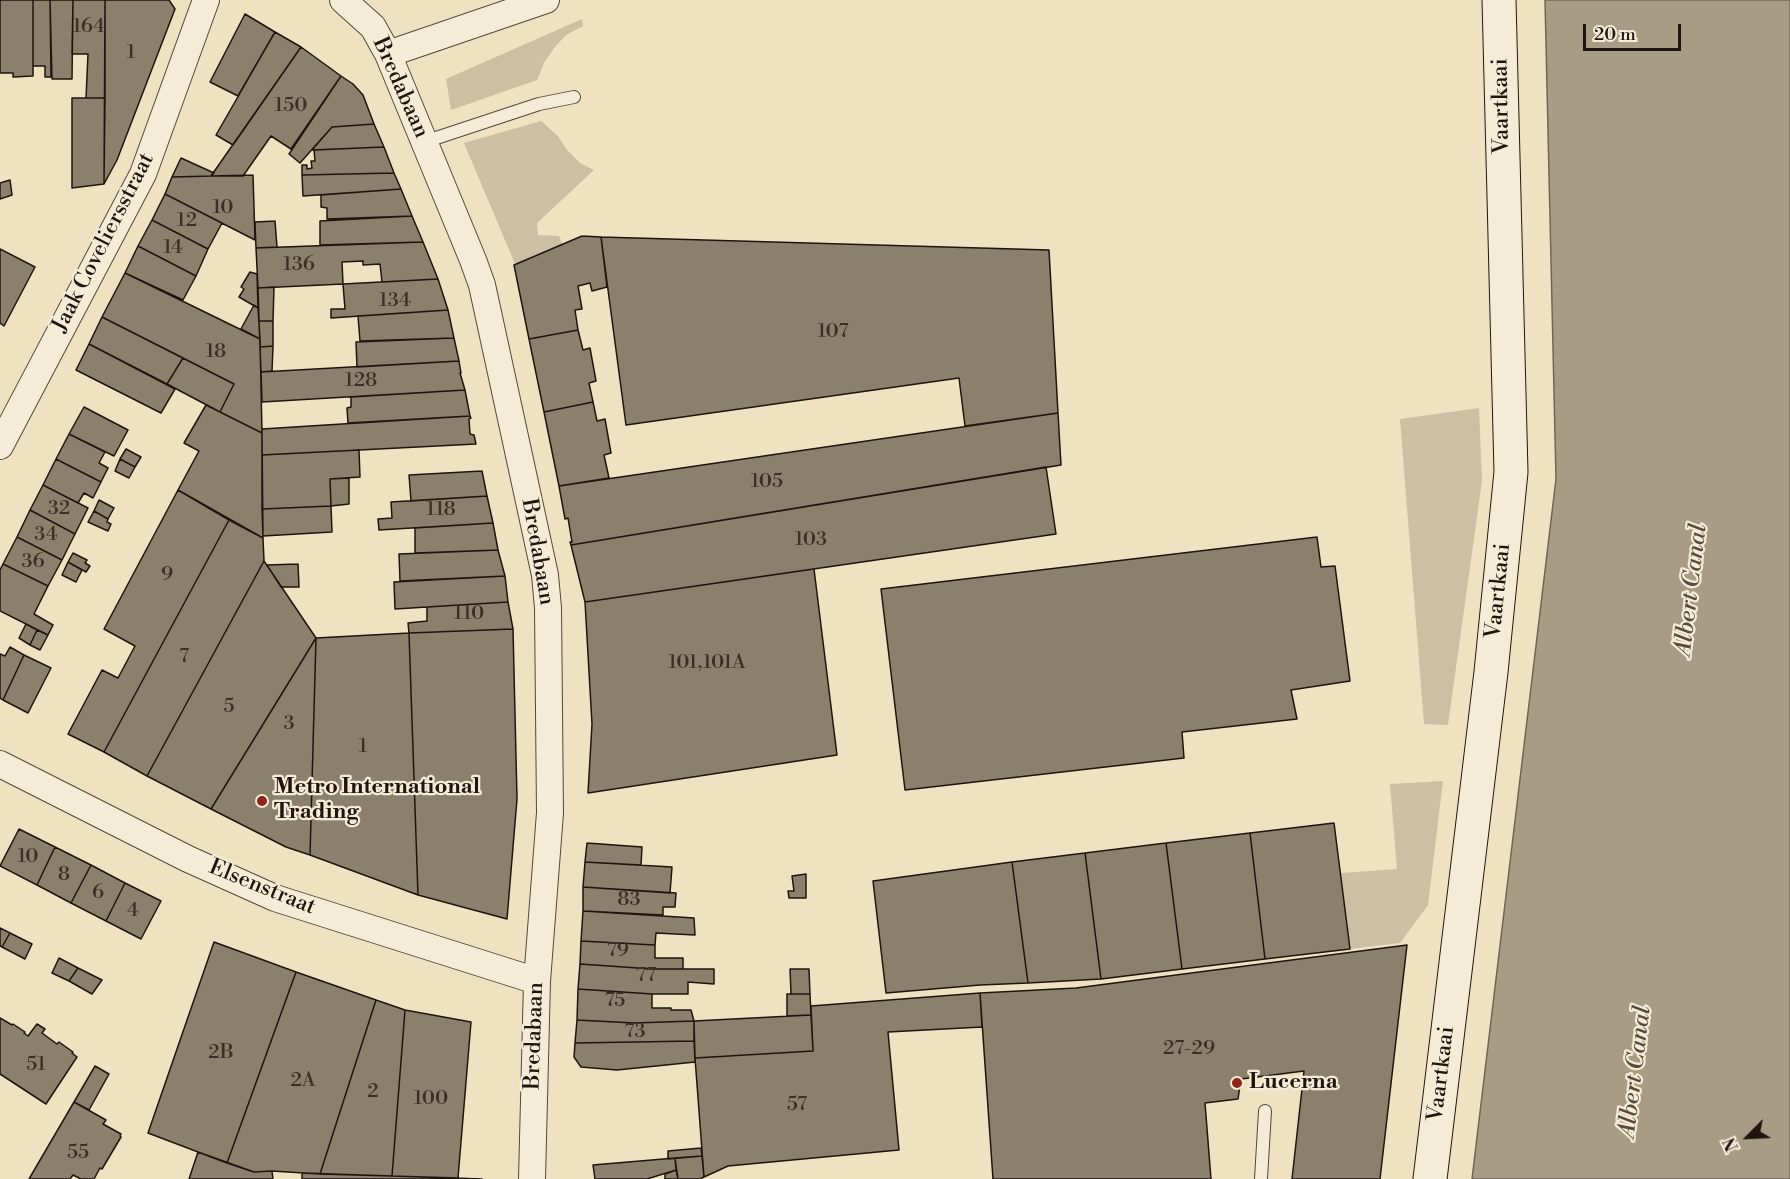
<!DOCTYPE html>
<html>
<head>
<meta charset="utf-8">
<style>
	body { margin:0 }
	#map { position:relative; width:1790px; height:1179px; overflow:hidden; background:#efe2c1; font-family:"Libre Bodoni",serif }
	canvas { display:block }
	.north { position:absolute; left:1718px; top:1107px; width:60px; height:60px; -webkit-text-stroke:4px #f5ecd7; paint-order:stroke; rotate:246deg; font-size:16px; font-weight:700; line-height:24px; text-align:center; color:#1f150e }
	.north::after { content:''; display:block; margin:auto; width:21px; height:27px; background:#1f150e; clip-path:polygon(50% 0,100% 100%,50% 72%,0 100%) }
	.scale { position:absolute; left:1583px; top:24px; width:98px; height:27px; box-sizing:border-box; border:3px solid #1f150e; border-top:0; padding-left:8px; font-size:18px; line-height:21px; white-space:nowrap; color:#1f150e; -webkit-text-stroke:4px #f5ecd7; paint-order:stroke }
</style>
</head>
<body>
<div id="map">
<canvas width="1790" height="1179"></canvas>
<div class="north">N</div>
<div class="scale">20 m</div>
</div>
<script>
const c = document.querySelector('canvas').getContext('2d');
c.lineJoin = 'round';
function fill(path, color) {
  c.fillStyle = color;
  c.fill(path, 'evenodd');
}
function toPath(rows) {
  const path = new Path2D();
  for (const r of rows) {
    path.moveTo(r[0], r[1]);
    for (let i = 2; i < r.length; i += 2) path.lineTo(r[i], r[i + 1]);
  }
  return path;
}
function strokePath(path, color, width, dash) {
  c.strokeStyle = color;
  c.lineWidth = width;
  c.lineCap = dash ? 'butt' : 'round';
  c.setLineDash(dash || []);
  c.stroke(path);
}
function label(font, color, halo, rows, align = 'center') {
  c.font = font + ' "Libre Bodoni",serif';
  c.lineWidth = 4.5;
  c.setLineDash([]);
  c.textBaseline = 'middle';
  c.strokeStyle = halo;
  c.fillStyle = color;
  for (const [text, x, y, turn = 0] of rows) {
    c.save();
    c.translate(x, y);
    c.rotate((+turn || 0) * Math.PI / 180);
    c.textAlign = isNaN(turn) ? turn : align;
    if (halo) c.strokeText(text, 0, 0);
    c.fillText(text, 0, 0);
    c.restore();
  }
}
fill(toPath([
	[582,19,583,26,566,35,554,48,544,63,537,80,451,110,446,79],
	[541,121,558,136,567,150,580,163,594,170,537,223,538,235,559,236,562,244,515,264,464,143],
	[1479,408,1482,481,1448,725,1424,724,1400,419],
	[1443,781,1428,905,1400,943,1350,949,1341,873,1397,869,1390,784]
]), '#ccbfa3');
const water = toPath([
	[1545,0,1790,0,1790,1179,1472,1179,1556,479,1545,0]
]);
fill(water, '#a89c84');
strokePath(water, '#716655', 1.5);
const building = toPath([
	[0,0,33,0,33,76,13,77,13,73,0,73,0,0],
	[33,0,50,0,51,77,45,77,45,66,33,66,33,0],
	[50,0,73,0,72,79,52,79,50,0],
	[73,0,105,0,105,98,86,98,88,54,72,54,73,0],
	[105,0,169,0,175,9,117,160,104,184,105,0],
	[245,14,275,32,238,96,210,82,245,14],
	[275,32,301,47,233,145,216,135,275,32],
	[301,47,341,76,291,149,271,136,243,176,211,176,301,47],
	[341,76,353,84,363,95,374,124,332,127,300,163,289,154,341,76],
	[72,98,105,98,104,184,72,188,72,98],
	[374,124,384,147,312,150,332,127,374,124],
	[384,147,394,173,302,175,302,165,307,165,307,169,312,168,311,161,315,161,314,150,384,147],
	[181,158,214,173,211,176,172,177,181,158],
	[394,173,401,189,303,196,302,175,394,173],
	[253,175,255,240,165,194,172,177,253,175],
	[10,180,12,195,0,199,0,183,10,180],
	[401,189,412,216,327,219,327,208,321,207,321,195,401,189],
	[165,194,222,223,208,249,152,220,165,194],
	[412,216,423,242,320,245,320,221,412,216],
	[152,220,208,249,196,276,138,246,152,220],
	[275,221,277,247,256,248,255,222,275,221],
	[582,236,601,237,607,287,592,291,590,283,578,286,582,309,575,310,578,330,529,339,514,265,582,236],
	[601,237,1049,250,1058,413,965,426,959,378,626,425,601,237],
	[423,242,438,279,382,282,380,264,363,265,363,261,342,262,343,284,258,288,256,248,423,242],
	[138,246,196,276,183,300,125,273,138,246],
	[0,249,35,267,4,326,0,323,0,249],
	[250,272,257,274,258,308,239,297,244,289,241,287,250,272],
	[125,273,260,339,262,433,220,412,234,384,102,317,125,273],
	[438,279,448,310,331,318,331,309,345,309,343,284,438,279],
	[274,287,273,321,259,321,258,288,274,287],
	[254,305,258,308,260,339,241,329,254,305],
	[448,310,454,338,360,341,358,316,448,310],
	[102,317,183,358,167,384,89,344,102,317],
	[259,321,273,321,273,346,260,347,259,321],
	[578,330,583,350,590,348,596,381,589,383,593,402,544,412,529,339,578,330],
	[454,338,459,361,357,367,356,342,454,338],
	[89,344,175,389,161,413,76,370,89,344],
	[273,346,272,371,261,372,260,347,273,346],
	[183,358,234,384,220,412,167,384,183,358],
	[459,361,461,373,460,373,465,390,262,402,261,372,459,361],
	[465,390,470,416,348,423,347,408,351,407,351,397,465,390],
	[593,402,597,421,605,419,611,453,604,455,609,478,559,486,544,412,593,402],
	[206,405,262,433,263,538,178,490,199,451,184,443,206,405],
	[84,407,128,430,114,456,69,434,84,407],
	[1058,413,1061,465,571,545,570,542,572,542,568,518,565,519,559,486,1058,413],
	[470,416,471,418,469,419,470,434,474,435,476,444,262,455,262,429,470,416],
	[69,434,105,452,99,463,108,468,101,482,56,459,69,434],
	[126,449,141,457,135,467,120,459,126,449],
	[359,450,360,477,330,479,331,506,262,509,262,455,359,450],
	[56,459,101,482,93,498,84,493,78,503,43,485,56,459],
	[120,459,135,467,129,478,115,471,120,459],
	[1046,467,1056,534,585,602,571,545,1046,467],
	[482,471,487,496,411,501,409,475,482,471],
	[349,478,349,504,331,506,330,479,349,478],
	[43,485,88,508,75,534,30,510,43,485],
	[178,490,229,520,104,752,68,734,102,670,118,678,135,646,104,629,178,490],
	[487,496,493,523,379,530,378,519,392,518,391,502,487,496],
	[99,500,114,508,108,519,94,511,99,500],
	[331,506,332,532,263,536,262,509,331,506],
	[30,510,75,534,62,560,17,537,30,510],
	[94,511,108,519,107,522,111,524,108,531,88,522,94,511],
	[229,520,263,538,264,561,147,776,104,752,229,520],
	[493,523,498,550,415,553,415,528,493,523],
	[17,537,62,560,48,586,3,564,17,537],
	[1317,537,1321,567,1335,566,1350,681,1291,690,1297,719,1182,732,1184,758,905,790,881,589,1317,537],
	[498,550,505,576,400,581,399,554,498,550],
	[73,553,87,560,85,563,90,566,86,572,68,562,73,553],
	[264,561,316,638,211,809,147,776,264,561],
	[68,562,82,570,76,582,62,575,68,562],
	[3,564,48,586,34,614,53,625,48,635,0,611,0,570,3,564],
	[298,564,299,587,281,587,267,565,298,564],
	[814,569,837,755,588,793,592,724,585,602,814,569],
	[505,576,508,602,395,609,394,582,505,576],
	[508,602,513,629,409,633,408,623,427,621,427,607,508,602],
	[26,624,37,630,30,645,19,638,26,624],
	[513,629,517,799,507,919,418,895,409,633,513,629],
	[37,630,48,635,40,650,30,645,37,630],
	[409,633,418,895,310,855,316,638,409,633],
	[316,638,310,855,286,847,211,809,316,638],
	[10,647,24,655,3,700,0,698,0,654,5,656,10,647],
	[24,655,51,668,28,713,3,700,24,655],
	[1334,823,1350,949,1265,959,1250,833,1334,823],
	[19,829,55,847,37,885,0,866,19,829],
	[1250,833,1265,959,1182,969,1166,843,1250,833],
	[587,843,642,847,641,865,585,862,587,843],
	[1166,843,1182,969,1101,979,1085,853,1166,843],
	[55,847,91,865,71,903,37,885,55,847],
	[1085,853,1101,979,1028,983,1012,862,1085,853],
	[585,862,672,867,670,893,583,887,585,862],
	[1012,862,1028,983,980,985,886,993,873,881,1012,862],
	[91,865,125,883,106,921,71,903,91,865],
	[806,874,806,898,789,898,788,891,794,891,792,876,806,874],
	[125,883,161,901,141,939,106,921,125,883],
	[583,887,676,893,675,907,663,907,663,915,583,911,583,887],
	[583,911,694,918,695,935,656,933,655,945,581,941,583,911],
	[0,928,10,933,2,947,0,946,0,928],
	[10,933,32,944,25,959,2,947,10,933],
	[581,941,655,945,655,958,683,958,683,969,652,969,580,964,581,941],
	[214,942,296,972,227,1163,148,1133,214,942],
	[1407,945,1380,1179,1292,1179,1304,1071,1241,1079,1238,1099,1205,1103,1211,1179,993,1179,980,993,1076,988,1407,945],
	[59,958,78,968,69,981,52,973,59,958],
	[580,964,652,969,714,969,714,984,688,982,688,994,652,994,578,989,580,964],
	[78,968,102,980,92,994,69,981,78,968],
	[790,969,809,969,810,994,791,994,790,969],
	[296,972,376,1000,320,1174,272,1171,254,1172,227,1163,296,972],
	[578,989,652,994,652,1008,671,1008,671,1010,691,1010,694,1021,634,1023,577,1020,578,989],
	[980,993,982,1027,888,1032,899,1150,728,1166,704,1177,695,1058,813,1051,811,1006,980,993],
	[787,994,810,994,811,1015,787,1016,787,994],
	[376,1000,405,1010,392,1176,320,1174,376,1000],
	[405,1010,471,1022,458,1178,392,1176,405,1010],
	[811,1015,813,1051,695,1058,694,1021,811,1015],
	[0,1018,12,1025,13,1024,25,1032,24,1033,28,1036,37,1024,45,1029,42,1033,57,1044,59,1042,73,1052,72,1053,77,1057,46,1104,0,1074,0,1018],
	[577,1020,634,1023,694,1021,694,1041,575,1043,577,1020],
	[694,1041,695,1062,617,1070,581,1067,574,1057,575,1043,694,1041],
	[95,1066,109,1074,89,1110,74,1102,95,1066],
	[74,1102,106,1120,103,1124,121,1134,120,1136,121,1137,102,1169,100,1168,94,1179,81,1179,73,1175,70,1179,29,1179,74,1102],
	[701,1148,702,1156,668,1159,668,1151,701,1148],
	[198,1152,254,1172,272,1171,273,1179,189,1179,198,1152],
	[702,1156,704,1177,700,1179,678,1179,675,1158,702,1156],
	[675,1158,676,1170,647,1179,595,1179,593,1165,675,1158],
	[676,1170,678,1179,665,1179,665,1174,676,1170],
	[302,1173,482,1179,302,1179,302,1173]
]);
fill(building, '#8b806b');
strokePath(building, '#1f150e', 1.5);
const lane = toPath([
	[424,142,539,104,574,97],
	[1261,1179,1265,1111]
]);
const street = toPath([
	[343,0,373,27,388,54,473,260,482,285,545,575,548,608,550,813,537,981,532,1179],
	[388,54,546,0],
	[0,446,143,174,206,0],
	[0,764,188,859,275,898,537,981]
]);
const secondary = toPath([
	[1430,1179,1491,672,1511,472,1499,0]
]);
strokePath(lane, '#53483b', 14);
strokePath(street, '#53483b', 28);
strokePath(secondary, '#1f150e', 35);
strokePath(lane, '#f5ecd7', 12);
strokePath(street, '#f5ecd7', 26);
strokePath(secondary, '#f5ecd7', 33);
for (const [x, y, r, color] of [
	[262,801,6,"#8f2418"],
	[1237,1083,6,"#8f2418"]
]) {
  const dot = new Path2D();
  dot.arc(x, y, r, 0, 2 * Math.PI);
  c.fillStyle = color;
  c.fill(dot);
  strokePath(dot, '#f5ecd7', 2);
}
label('20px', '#3a3025', null, [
	["164",89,27],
	["1",131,53],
	["150",291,106],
	["10",223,208],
	["12",187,221],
	["14",173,248],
	["136",299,265],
	["134",395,301],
	["107",833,332],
	["18",216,352],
	["128",361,381],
	["105",767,482],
	["32",59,509],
	["118",441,510],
	["34",46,535],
	["103",811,540],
	["36",33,562],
	["9",167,575],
	["110",469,614],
	["7",184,657],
	["101,101A",707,663],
	["5",229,707],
	["3",289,724],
	["1",363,747],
	["10",28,857],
	["8",64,875],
	["6",98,893],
	["83",629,900],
	["4",133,911],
	["79",618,951],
	["77",646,976],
	["75",615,1001],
	["73",635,1032],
	["27-29",1189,1049],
	["2B",221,1053],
	["51",36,1065],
	["2A",303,1081],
	["2",373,1092],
	["100",431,1099],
	["57",797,1105],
	["55",78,1153]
]);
label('22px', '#1f150e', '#f5ecd7', [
	["Bredabaan",400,88,66],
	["Vaartkaai",1502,106,-91],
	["Jaak Coveliersstraat",104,243,-63],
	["Bredabaan",537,552,80],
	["Vaartkaai",1499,591,-84],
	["Elsenstraat",262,888,22],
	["Bredabaan",535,1036,-88],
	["Vaartkaai",1442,1074,-83]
]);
label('bold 22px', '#1f150e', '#f5ecd7', [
	["Metro International",274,788],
	["Trading",274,813],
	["Lucerna",1249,1083]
], 'left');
label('italic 24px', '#564b3d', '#f5ecd7', [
	["Albert Canal",1692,590,-83],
	["Albert Canal",1636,1072,-83]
]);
</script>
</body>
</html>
